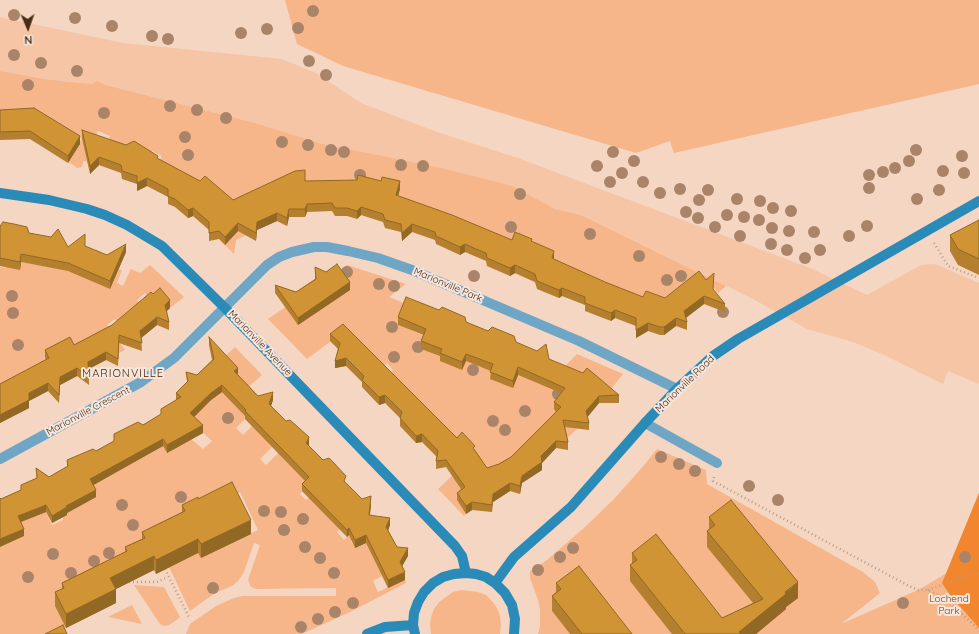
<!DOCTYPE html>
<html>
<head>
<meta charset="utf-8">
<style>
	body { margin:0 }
	#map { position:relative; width:979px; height:634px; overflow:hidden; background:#f4d6c2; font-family:Quicksand,sans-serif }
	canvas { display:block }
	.north { position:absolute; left:8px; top:8px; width:40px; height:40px; -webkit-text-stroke:3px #f6e6dc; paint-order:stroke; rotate:178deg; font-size:11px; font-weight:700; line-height:16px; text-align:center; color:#4a2d18 }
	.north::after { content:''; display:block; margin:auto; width:14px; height:18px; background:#4a2d18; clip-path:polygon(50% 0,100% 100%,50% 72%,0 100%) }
</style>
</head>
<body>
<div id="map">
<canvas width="979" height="634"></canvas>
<div class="north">N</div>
</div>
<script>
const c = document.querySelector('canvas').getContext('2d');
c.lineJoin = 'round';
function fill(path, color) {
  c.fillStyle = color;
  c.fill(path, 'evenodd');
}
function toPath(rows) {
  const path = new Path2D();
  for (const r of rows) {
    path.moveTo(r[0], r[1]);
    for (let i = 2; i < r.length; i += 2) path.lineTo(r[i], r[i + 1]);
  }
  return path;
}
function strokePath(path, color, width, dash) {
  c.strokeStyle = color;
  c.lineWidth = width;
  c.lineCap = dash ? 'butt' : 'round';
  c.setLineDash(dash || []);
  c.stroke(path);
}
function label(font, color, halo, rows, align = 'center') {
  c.font = font + ' Quicksand,sans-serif';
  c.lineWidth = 4;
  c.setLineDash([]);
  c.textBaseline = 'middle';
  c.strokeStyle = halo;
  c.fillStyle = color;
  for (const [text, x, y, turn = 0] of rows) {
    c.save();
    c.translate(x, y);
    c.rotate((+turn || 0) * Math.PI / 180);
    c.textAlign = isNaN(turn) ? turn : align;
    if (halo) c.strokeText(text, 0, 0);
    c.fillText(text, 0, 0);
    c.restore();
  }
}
fill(toPath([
	[0,17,123,43,282,59,316,73,361,103,437,132,518,158,810,268,867,295,921,265,935,264,979,283,979,384,948,371,943,384,882,354,853,342,807,329,751,298,581,215,555,209,513,186,442,168,319,143,259,124,106,85,97,81,92,84,70,82,45,79,0,71]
]), '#f6c5a5');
fill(toPath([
	[285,0,979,0,979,84,674,153,670,141,636,153,343,66,297,44],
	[0,71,45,79,70,82,92,84,97,81,106,85,259,124,319,143,442,168,513,186,555,209,581,215,726,286,718,293,711,284,662,309,599,311,503,268,396,203,399,189,276,187,246,235,236,240,234,254,225,245,236,233,157,166,162,156,152,151,137,179,107,146,110,136,98,131,87,162,83,161,82,167,77,168,69,162,80,145,78,144,82,139,72,132,34,142,32,139,29,139,0,118],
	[11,238,21,262,67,270,110,289,119,269,122,270,117,283,123,286,131,269,140,273,150,265,184,297,170,308,153,302,145,293,137,300,143,307,120,325,115,319,107,325,125,350,119,353,52,352,44,357,49,366,0,399,0,267,6,268],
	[347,265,406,284,389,297,406,304,398,325,426,336,450,322,462,370,469,355,499,343,513,388,518,375,539,384,546,385,577,354,623,374,608,393,554,409,577,429,566,439,517,458,459,485,465,494,457,500,466,514,464,516,438,489,475,454,457,445,425,413,371,391,393,370,387,363,381,369,343,332,307,359,268,319],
	[235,347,262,375,245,390,261,403,236,428,243,435,252,426,272,447,260,459,266,465,295,437,298,442,282,457,309,484,300,494,306,500,331,476,346,523,337,532,344,540,370,515,374,519,351,541,355,548,366,543,382,576,373,581,378,592,405,580,406,583,350,612,302,634,186,634,190,624,216,606,234,598,243,596,336,596,336,588,256,589,251,587,248,580,260,545,254,543,244,572,238,581,232,586,215,593,190,611,169,567,198,553,201,558,258,530,240,492,198,512,126,561,134,580,131,581,122,563,74,621,75,623,54,634,0,634,0,545,18,523,45,511,52,525,63,520,61,503,79,468,132,439,142,458,163,446,167,453,190,438,203,449,212,441,172,405,204,407,238,375,222,359],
	[657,449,706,470,707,484,863,572,875,582,880,593,841,624,918,590,947,573,979,493,979,634,756,634,769,623,708,547,763,615,672,634,619,634,552,611,570,634,538,634,540,626,540,610,538,600,530,578,530,571,547,560,585,527,614,499,640,470],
	[134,585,164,587,180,617,178,619,169,625,164,626,160,624],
	[461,590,478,592,486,595,492,601,497,608,500,616,501,625,500,634,431,634,430,625,431,617,434,609,439,602,453,592],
	[132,605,142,624,108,617]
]), '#f7b58a');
fill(toPath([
	[979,493,979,628,950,595,942,583]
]), '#f2862f');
strokePath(toPath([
	[934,243,948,266,979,278],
	[714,477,713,481,909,586,918,590,928,590,944,598,974,625,979,631],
	[165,569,189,617],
	[129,582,157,582,168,577],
	[928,590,968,575,979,573]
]), '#ba9c88', 2.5, [1, 3]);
strokePath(toPath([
	[645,423,717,463]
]), '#70a6c5', 10);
strokePath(toPath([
	[0,459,141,382,174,358,267,265,279,257,292,252,314,247,327,247,348,251,378,258,412,270,579,341,677,389]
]), '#70a6c5', 10);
strokePath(toPath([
	[0,193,49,200,87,209,105,215,127,225,162,246,224,307,455,546,462,556,466,573],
	[495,583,514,557,571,507,645,423,677,389,713,356,738,339,979,201],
	[367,634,385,627,413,625],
	[415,634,413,625,414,613,418,602,424,592,433,583,443,577,454,574,466,573,476,574,486,577,495,583,505,593,512,605,515,619,514,634]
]), '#2a8ab8', 10);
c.fillStyle = '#aa8469';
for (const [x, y] of [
	[313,11],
	[14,15],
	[75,18],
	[112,26],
	[298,28],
	[267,29],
	[241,33],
	[152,36],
	[168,39],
	[14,55],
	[309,61],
	[41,63],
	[77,71],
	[326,75],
	[28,85],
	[170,106],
	[197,110],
	[104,113],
	[226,118],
	[185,137],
	[282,142],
	[308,145],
	[331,150],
	[916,150],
	[344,152],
	[613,152],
	[188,155],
	[962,156],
	[634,161],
	[909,161],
	[401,165],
	[423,166],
	[597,166],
	[895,168],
	[943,171],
	[883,172],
	[622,173],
	[964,173],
	[360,175],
	[869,175],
	[610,182],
	[643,182],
	[869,188],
	[680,189],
	[708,190],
	[939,190],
	[660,193],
	[520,194],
	[737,199],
	[917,199],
	[699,200],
	[760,201],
	[773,208],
	[791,211],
	[686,212],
	[727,215],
	[744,217],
	[698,218],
	[759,220],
	[867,226],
	[511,227],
	[715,227],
	[772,228],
	[789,231],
	[814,232],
	[590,234],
	[740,236],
	[849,236],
	[771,244],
	[787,250],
	[820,250],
	[639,256],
	[805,258],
	[347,272],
	[474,276],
	[681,276],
	[667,280],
	[379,284],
	[394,286],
	[12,296],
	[723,312],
	[13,313],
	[392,327],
	[18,345],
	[418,347],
	[394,357],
	[473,370],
	[558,394],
	[525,411],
	[228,418],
	[493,421],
	[505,430],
	[661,457],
	[679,464],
	[695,471],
	[749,486],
	[181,497],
	[778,500],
	[122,505],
	[264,511],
	[281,512],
	[303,519],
	[133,525],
	[284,530],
	[305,547],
	[573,548],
	[109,553],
	[53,554],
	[560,557],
	[965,557],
	[320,558],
	[94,561],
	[538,570],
	[71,573],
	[334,573],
	[28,577],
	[213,588],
	[353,603],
	[903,603],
	[335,612],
	[318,619],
	[301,627]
]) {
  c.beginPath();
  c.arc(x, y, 6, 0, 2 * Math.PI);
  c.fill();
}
fill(toPath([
	[0,110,80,144,68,163,30,139,0,140],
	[82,130,158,159,233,200,305,181,400,189,398,196,512,240,532,242,554,260,605,282,643,297,665,298,713,289,725,304,725,312,704,304,686,318,687,322,687,330,676,326,664,335,660,335,648,331,636,338,636,326,615,318,611,321,585,311,585,305,562,296,559,298,537,289,535,282,515,273,510,276,487,266,486,261,465,252,460,255,436,244,435,240,412,232,402,241,401,232,385,228,383,222,361,215,357,219,347,216,335,216,332,211,307,212,305,217,289,217,287,226,277,221,257,230,256,241,238,231,225,245,219,239,209,241,209,230,193,216,188,218,175,207,168,204,168,197,147,186,137,191,137,184,122,179,121,173,99,165,90,174,82,138],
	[979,220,979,275,958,265,950,251,950,235],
	[0,226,29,233,68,247,85,246,107,255,126,252,110,289,68,271,21,262,20,270,0,266],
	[315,267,350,290,298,325,275,293,275,285,296,292,315,279],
	[153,294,170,308,166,311,169,322,169,330,157,325,141,338,142,351,119,343,118,366,106,360,89,369,89,385,77,376,60,385,59,403,48,391,29,401,29,408,0,423,0,384,46,360,45,358,45,350,74,345,112,325],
	[398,317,466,322,516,342,619,395,619,403,599,403,587,417,589,423,589,430,565,427,568,442,568,450,556,448,542,463,542,470,522,483,520,494,510,491,493,502,492,512,472,510,466,514,457,500,457,493,461,489,446,467,436,469,436,461,437,457,422,442,416,443,400,426,400,418,385,403,379,405,362,387,362,382,346,366,335,368,338,349,330,341,330,334,457,438,475,450,487,468,499,464,511,457,556,412,554,409,554,402,561,393,518,375,513,388,490,379,491,371,466,361,462,370,440,361,440,356,421,349,421,341,424,335,398,325],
	[209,337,238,375,258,396,273,400,271,406,308,445,362,499,371,504,370,515,390,525,388,531,397,547,408,556,402,566,405,580,388,588,366,543,355,548,349,535,347,537,302,491,302,484,305,481,245,419,245,416,222,392,211,400,194,417,203,433,167,453,163,446,93,485,96,497,67,513,67,515,52,523,46,512,21,522,24,536,1,499,21,490,37,478,36,468,49,477,67,467,67,460,96,451,161,415,161,409,176,400,176,393,187,382,186,372,197,375,212,360,209,345],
	[198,499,251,534,201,558,198,553,156,574,154,570,116,589,116,603,66,628,55,606,55,592,62,589,62,583,125,552,125,547,142,539,142,532,182,512,182,505],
	[709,517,798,598,786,607,786,609,756,634,672,634,630,581,630,565,632,564,632,553,722,618,753,603,707,547,707,531,709,529],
	[556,583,632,634,570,634,552,611,552,596,556,592]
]), '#b47f2e');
fill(toPath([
	[80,136,80,144,68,163,68,156],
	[99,157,99,165,90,174,90,166],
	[147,178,147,186,137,191,137,183],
	[400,181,400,189,396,203,396,195],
	[307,204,307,212,305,217,305,209],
	[361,207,361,215,357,219,357,211],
	[193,208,193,216,188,218,188,210],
	[289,209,289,217,287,226,287,218],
	[277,213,277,221,257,230,256,241,256,233,257,222],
	[238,223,238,231,225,245,225,237],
	[412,224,412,232,402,241,402,233],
	[126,244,126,252,110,289,110,281],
	[465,244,465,252,460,255,460,247],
	[554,251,554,259,552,258],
	[21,254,21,262,20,270,20,262],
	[515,265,515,273,510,276,510,268],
	[350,282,350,290,298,325,298,318],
	[562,288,562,296,559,298,559,290],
	[704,296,704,304,684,319,684,311],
	[170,300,170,308,165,313,165,305],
	[615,310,615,318,611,321,611,313],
	[157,317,157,325,140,339,140,331],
	[676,318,676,326,664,335,664,327],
	[648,323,648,331,636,338,636,330],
	[106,352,106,360,88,369,88,362],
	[466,354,466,361,462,370,462,362],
	[346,358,346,366,335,368,335,361],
	[518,367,518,375,513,388,513,381],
	[77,368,77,376,60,385,59,403,60,377],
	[238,368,238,375,234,371],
	[48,383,48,391,29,401,29,408,0,423,0,415,29,393],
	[222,385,222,392,211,400,190,421,190,413,211,393],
	[273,392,273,400,269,412,269,404],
	[385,395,385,403,379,405,379,397],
	[599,396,599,403,586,419,586,411],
	[203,425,203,433,167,453,167,445],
	[422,434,422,442,416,443,416,436],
	[309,437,309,445,306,451,306,443],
	[163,439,163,446,90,487,90,479],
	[556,441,556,448,542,463,542,470,522,483,520,494,520,486,522,476],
	[510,483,510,491,493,502,492,512,493,494],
	[96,490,96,497,67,513,67,515,52,523,52,516,66,506],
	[371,496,371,504,369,523,369,515],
	[472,502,472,510,466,514,466,506],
	[46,505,46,512,18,523,18,516],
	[390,518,390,525,386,535,386,527],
	[251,520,251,534,201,558,201,544],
	[349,528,349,535,347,537,347,530],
	[24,529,24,536,0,547,0,539],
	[366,535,366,543,355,548,355,540],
	[198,539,198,553,156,574,156,560],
	[408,548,408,556,400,570,400,562],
	[154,556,154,570,110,592,110,578],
	[405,572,405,580,388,588,388,580],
	[798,582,798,598,786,607,786,609,756,634,739,634,739,632],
	[116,589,116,603,66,628,66,614]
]), '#926825');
const building = toPath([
	[34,108,80,136,68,156,30,131,0,132,0,110,34,108],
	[82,130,126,145,134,141,158,156,157,158,200,181,205,176,233,200,295,171,305,170,305,181,357,180,358,175,381,181,382,177,400,181,396,195,452,215,512,240,515,232,532,239,531,241,554,251,552,258,556,260,605,282,643,297,646,291,665,298,699,271,706,280,714,273,713,289,725,304,704,296,684,311,687,322,676,318,664,327,660,327,648,323,636,330,636,318,615,310,611,313,585,303,585,297,562,288,559,290,537,281,535,274,515,265,510,268,487,258,486,253,476,249,465,244,460,247,436,236,435,232,412,224,402,233,401,224,385,220,383,214,361,207,357,211,347,208,335,208,332,203,307,204,305,209,289,209,287,218,277,213,257,222,256,233,238,223,225,237,219,231,209,233,209,222,193,208,188,210,175,199,168,196,168,189,147,178,137,183,137,176,122,171,121,165,99,157,90,166,82,130],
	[979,220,979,259,958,249,950,235,979,220],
	[3,222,14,224,27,227,29,233,51,237,58,229,68,247,85,234,85,246,107,255,126,244,110,281,68,263,21,254,20,262,0,258,0,226,3,222],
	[337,264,350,282,298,318,275,285,296,292,316,279,315,267,326,272,337,264],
	[160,288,170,300,165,305,169,322,157,317,140,331,142,343,119,335,118,359,106,352,88,362,89,377,77,368,60,377,59,395,48,383,29,393,29,400,0,415,0,384,49,358,45,350,70,337,74,345,112,325,151,292,153,294,160,288],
	[406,297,439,310,442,307,465,317,466,322,488,331,492,327,514,336,516,342,537,351,546,344,549,359,583,373,587,368,619,395,599,396,586,411,589,423,563,420,568,442,556,441,541,456,542,462,522,476,520,486,510,483,493,494,492,505,472,502,466,506,457,493,465,487,446,460,436,461,438,451,422,434,416,436,400,418,402,412,385,395,379,397,362,380,364,376,346,358,335,361,340,343,330,334,343,324,457,438,462,432,475,446,473,448,487,468,499,464,511,457,561,407,554,402,565,388,518,367,513,381,490,372,493,364,466,354,462,362,440,353,442,349,421,341,426,329,398,317,406,297],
	[209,337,238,368,234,371,258,396,273,392,269,404,286,421,290,420,309,437,306,443,323,460,329,458,333,462,346,476,344,481,362,499,371,496,369,515,390,518,386,527,397,547,408,548,400,562,405,572,388,580,366,535,355,540,349,528,347,530,302,484,309,477,245,411,246,410,222,385,211,393,190,413,203,425,167,445,163,439,90,479,96,490,66,506,67,507,52,516,46,505,18,516,24,529,0,539,0,498,1,499,21,490,21,485,37,478,36,468,49,477,68,466,67,460,93,449,96,451,114,441,114,434,138,422,143,425,161,414,161,409,181,397,176,393,188,381,186,372,197,375,214,359,209,337],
	[232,482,251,520,201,544,198,539,156,560,154,556,110,578,116,589,66,614,55,592,64,588,62,583,127,551,125,547,145,538,142,532,185,511,182,505,198,497,198,499,232,482],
	[731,500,798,582,785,592,786,594,739,632,741,634,685,634,630,565,637,560,632,553,656,534,722,618,763,599,707,531,715,525,709,517,731,500],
	[579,566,632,634,582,634,552,596,561,589,556,583,579,566],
	[63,625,67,634,45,634,63,625]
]);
fill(building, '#d19435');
strokePath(building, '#926825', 1);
label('10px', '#4a2d18', '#f6e6dc', [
	["Marionville Park",448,285,23],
	["Marionville Avenue",260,343,46],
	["Marionville Road",685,384,-44],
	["Marionville Crescent",88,411,-28]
]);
label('10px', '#6d4121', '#f6e6dc', [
	["Lochend",949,599],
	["Park",949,611]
]);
c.letterSpacing = '1px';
label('11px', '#411f04', '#f6e6dc', [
	["MARIONVILLE",123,374]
]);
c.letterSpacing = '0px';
</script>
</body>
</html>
